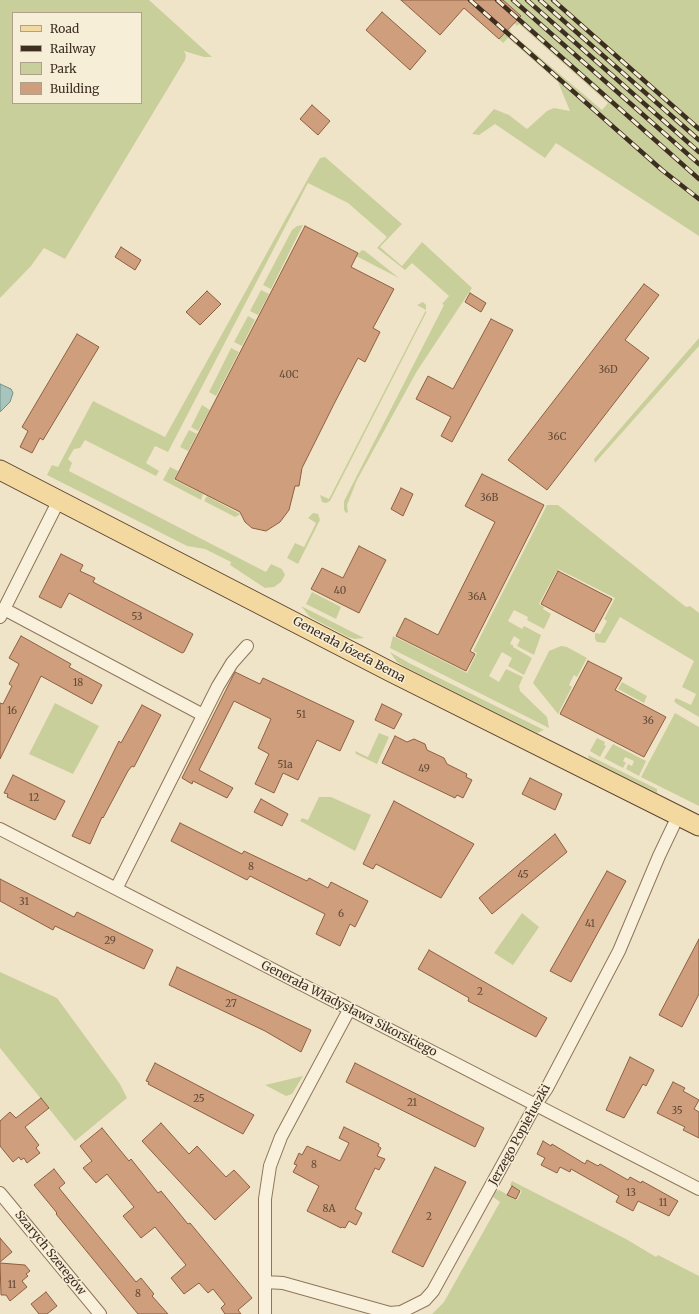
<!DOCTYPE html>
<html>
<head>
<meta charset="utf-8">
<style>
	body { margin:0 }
	#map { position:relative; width:699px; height:1314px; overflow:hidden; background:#f0e4c8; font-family:Merriweather,serif }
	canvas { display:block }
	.legend { position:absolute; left:12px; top:12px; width:130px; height:92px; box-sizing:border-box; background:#f7eed8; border:1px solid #ada18e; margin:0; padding:5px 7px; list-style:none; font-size:12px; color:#3d2e20 }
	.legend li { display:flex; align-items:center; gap:8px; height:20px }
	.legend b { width:20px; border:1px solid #ada18e }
</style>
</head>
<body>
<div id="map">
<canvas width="699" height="1314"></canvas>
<ul class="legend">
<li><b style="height:5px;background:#f3d9a0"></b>Road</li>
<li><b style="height:5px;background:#3d2e20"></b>Railway</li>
<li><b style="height:11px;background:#c9cf9b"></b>Park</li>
<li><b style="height:11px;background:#cf9f7d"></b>Building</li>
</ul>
</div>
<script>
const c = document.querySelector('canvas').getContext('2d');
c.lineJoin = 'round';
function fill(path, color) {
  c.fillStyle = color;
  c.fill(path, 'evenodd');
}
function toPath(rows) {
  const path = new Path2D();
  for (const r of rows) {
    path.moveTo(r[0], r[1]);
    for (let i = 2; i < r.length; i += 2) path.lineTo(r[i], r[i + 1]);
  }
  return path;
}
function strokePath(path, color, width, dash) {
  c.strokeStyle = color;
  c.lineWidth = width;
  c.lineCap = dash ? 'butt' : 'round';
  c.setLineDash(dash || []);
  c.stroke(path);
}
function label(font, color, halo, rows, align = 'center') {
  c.font = font + ' Merriweather,serif';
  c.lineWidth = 3;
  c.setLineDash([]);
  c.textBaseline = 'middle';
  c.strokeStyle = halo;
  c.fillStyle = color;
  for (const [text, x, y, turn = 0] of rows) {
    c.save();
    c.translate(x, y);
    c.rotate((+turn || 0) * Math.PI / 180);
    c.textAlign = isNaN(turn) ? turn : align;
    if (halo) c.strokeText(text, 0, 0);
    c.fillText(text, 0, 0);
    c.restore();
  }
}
fill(toPath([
	[0,0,149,0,212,57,204,57,184,51,186,55,185,60,65,259,44,248,31,266,0,298],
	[13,13,141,13,141,103,13,103],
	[503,0,699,0,699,236,556,143,545,158,495,124,479,135,472,134,494,109,509,115,527,129,547,111,554,108,570,111,558,82,508,38,503,43,499,39,509,29,511,31,510,32,602,110,608,103,519,24,517,26,514,23,521,16],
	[325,157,402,224,380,247,402,266,422,242,472,288,417,371,357,480,347,505,348,512,346,513,344,510,344,501,444,305,442,304,449,296,412,263,405,270,377,248,387,237,348,203,308,183,168,452,155,446,146,463,159,471,156,476,85,440,80,448,74,449,68,459,72,463,69,471,266,572,271,564,282,569,285,575,281,582,274,587,265,588,230,565,231,562,205,549,187,546,47,475,52,465,58,467,93,401,165,437,310,175,320,158],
	[303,225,271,289,263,285,292,230,297,226],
	[362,250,365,251,399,278,356,256],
	[261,290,269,294,258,315,250,311],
	[423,302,426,305,426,313,330,501,326,503,322,502,320,495,329,499,426,310,417,305],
	[248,316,255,320,242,346,234,342],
	[699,338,699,346,595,463,594,459],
	[231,348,239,352,216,396,209,392],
	[202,405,210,410,198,431,191,427],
	[189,430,197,434,188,451,180,447],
	[170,467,178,471,174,480,203,494,201,500,163,480],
	[207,496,240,514,239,515,235,517,204,501],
	[547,505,558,505,686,607,690,606,699,613,699,717,677,704,674,701,676,698,691,705,696,694,682,687,694,661,620,617,605,643,597,642,595,639,595,634,596,633,600,634,607,621,604,619,615,598,558,569,539,604,544,607,543,609,551,614,544,629,527,620,528,617,514,610,508,621,522,629,524,626,541,635,534,655,517,646,520,640,514,636,510,644,513,645,513,647,532,658,524,675,508,666,512,658,502,652,489,676,499,682,506,669,523,677,519,686,520,691,547,717,549,728,390,648,393,636,467,673,477,653,473,651],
	[313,513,318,514,320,520,298,564,287,558,295,543,304,547,316,523,308,518],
	[312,592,341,607,336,619,306,604],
	[301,606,364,638,355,639,348,637,310,617],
	[561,646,567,647,587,658,577,677,574,675,569,685,572,687,558,714,533,683,549,651],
	[390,652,409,663,544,730,537,733,405,667,397,662],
	[622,682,647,696,644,703,618,689],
	[55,703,99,726,73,774,29,754],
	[675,713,699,727,699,806,641,777],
	[379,733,389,737,377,764,356,754,355,751,368,757],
	[597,738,605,742,604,745,606,746,600,757,590,751],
	[613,744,646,761,639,776,626,769,628,764,632,766,634,761,625,757,623,761,626,763,623,768,604,758],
	[588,755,657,789,657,793,589,759],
	[319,797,331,797,371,815,355,851,300,821,302,818,308,820],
	[522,913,539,927,513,965,494,953],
	[0,972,57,998,120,1084,127,1098,75,1141,0,1048],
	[303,1076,292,1094,286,1096,265,1085],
	[512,1181,626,1239,656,1257,658,1255,699,1276,699,1314,432,1314,444,1302,500,1202,493,1197,495,1192,499,1190,517,1200,522,1191,510,1185]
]), '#c9cf9b');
const water = toPath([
	[0,384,11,389,13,393,10,402,0,412,0,384]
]);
fill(water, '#a9c4bc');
strokePath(water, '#6f938a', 1);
const building = toPath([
	[401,0,503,0,521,16,499,39,464,8,440,35,401,0],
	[382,12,426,51,410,70,366,30,382,12],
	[312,105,330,121,318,135,300,119,312,105],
	[305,226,358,253,351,267,394,289,373,328,380,332,365,362,358,358,335,402,302,468,299,486,295,486,289,510,280,522,266,531,252,528,245,522,240,512,175,479,305,226],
	[121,247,141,260,135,270,115,257,121,247],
	[644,284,659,295,625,340,649,358,547,490,508,460,644,284],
	[207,291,221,304,200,325,186,312,207,291],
	[470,293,486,303,481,312,465,302,470,293],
	[491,319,513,330,452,442,441,436,451,417,416,399,428,376,453,389,491,319],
	[77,334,99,347,43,440,40,438,32,453,20,447,28,431,22,427,77,334],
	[482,474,544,505,470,651,475,654,466,671,396,636,405,618,438,635,495,522,465,506,482,474],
	[401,488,413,494,403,516,391,509,401,488],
	[359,546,386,560,359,613,311,589,322,568,343,578,359,546],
	[61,554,83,565,80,571,95,578,93,582,193,634,184,652,182,653,69,593,61,608,39,597,61,554],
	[558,571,612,599,594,632,541,604,558,571],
	[21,636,71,664,69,667,102,685,92,704,41,676,0,759,0,703,3,704,12,686,9,684,19,664,9,658,21,636],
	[588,661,622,678,615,690,666,717,644,757,560,714,588,661],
	[235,672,260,684,263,678,354,721,340,751,317,740,298,780,283,773,274,793,255,784,269,754,258,748,271,719,234,701,199,770,233,788,227,798,193,781,192,784,182,778,235,672],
	[382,704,402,714,394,729,375,720,382,704],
	[142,705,161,715,134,767,132,766,128,771,103,818,102,817,90,844,72,836,119,741,121,743,142,705],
	[395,736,407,742,414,739,425,744,427,750,444,758,447,764,467,774,466,777,472,780,463,798,457,795,455,798,382,763,395,736],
	[13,775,65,801,55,820,7,797,8,794,4,793,13,775],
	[530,778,562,794,555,810,522,794,530,778],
	[261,799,288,814,282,826,254,812,261,799],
	[394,801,474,844,441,898,376,864,373,869,363,864,394,801],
	[180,823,242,854,244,851,307,881,309,878,328,888,331,882,368,901,355,927,350,924,340,946,316,934,325,914,250,876,247,880,171,841,180,823],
	[555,834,567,852,492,914,479,898,555,834],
	[607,871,626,881,571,982,550,971,607,871],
	[0,879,74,917,77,912,153,950,144,969,55,926,53,930,0,901,0,879],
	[699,939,699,994,682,1027,659,1015,699,939],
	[429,950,547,1018,536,1037,468,1001,469,998,418,969,429,950],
	[177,967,311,1030,301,1052,265,1031,169,985,177,967],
	[630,1057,654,1070,646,1086,643,1084,624,1118,606,1110,630,1057],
	[155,1063,254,1115,243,1134,148,1084,149,1082,146,1081,155,1063],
	[355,1063,484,1128,475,1147,346,1082,355,1063],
	[673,1082,685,1088,683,1091,699,1100,694,1109,699,1112,699,1138,683,1130,685,1127,657,1113,673,1082],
	[41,1098,49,1108,25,1127,39,1145,36,1148,40,1153,27,1163,24,1158,21,1160,19,1157,13,1162,0,1146,0,1121,10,1112,16,1118,41,1098],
	[161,1123,189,1154,197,1146,226,1177,234,1170,250,1187,215,1220,142,1141,161,1123],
	[344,1127,379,1144,378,1146,381,1148,377,1156,385,1159,379,1170,375,1168,355,1209,362,1213,356,1225,349,1221,345,1228,342,1227,341,1228,307,1211,319,1186,293,1172,297,1165,294,1164,299,1153,302,1155,307,1146,340,1161,349,1143,339,1138,344,1127],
	[102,1128,129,1161,131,1159,158,1193,161,1191,188,1224,190,1223,252,1298,238,1310,241,1314,225,1314,221,1308,225,1304,213,1289,208,1293,199,1283,184,1294,171,1278,186,1265,155,1227,141,1238,123,1216,134,1207,107,1174,96,1183,83,1168,92,1161,80,1146,102,1128],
	[543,1141,551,1146,552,1144,585,1164,587,1160,598,1166,600,1164,628,1180,630,1177,641,1183,642,1181,678,1201,669,1216,638,1201,633,1211,616,1202,619,1196,571,1169,570,1172,560,1167,557,1173,541,1165,545,1158,537,1154,543,1141],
	[435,1167,466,1182,423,1267,392,1252,435,1167],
	[54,1169,65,1183,59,1188,136,1282,141,1278,154,1294,152,1296,168,1314,138,1314,56,1214,57,1213,34,1185,54,1169],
	[512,1186,520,1191,516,1199,507,1195,512,1186],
	[0,1238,12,1252,0,1262,0,1238],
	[0,1263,25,1265,30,1271,26,1274,28,1276,22,1281,27,1287,10,1301,6,1295,1,1295,0,1263],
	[46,1292,57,1306,47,1314,39,1314,31,1304,46,1292]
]);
fill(building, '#cf9f7d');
strokePath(building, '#8d5f41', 1);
const street = toPath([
	[4,609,203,715],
	[0,617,59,500],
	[0,829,699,1189],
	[117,887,218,686,232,663,247,646],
	[0,1193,100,1314],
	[266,1282,283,1283,390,1313,401,1312,425,1300,433,1291,536,1104,547,1088,619,951,659,856,678,816],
	[265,1314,265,1199,270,1166,281,1137,349,1010]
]);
const primary = toPath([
	[0,470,391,672,699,826]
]);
strokePath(street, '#8d765c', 14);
strokePath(primary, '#5b4430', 21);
strokePath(street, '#faf1dc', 12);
strokePath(primary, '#f3d9a0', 19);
const rail = toPath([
	[470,0,662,170,699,199],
	[497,0,699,179],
	[513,0,699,164],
	[527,0,699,152],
	[540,0,699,140],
	[553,0,699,129]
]);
strokePath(rail, '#3d2e20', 4.5);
strokePath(rail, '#f7eed8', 3, [9]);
label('10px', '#624a37', null, [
	["36D",608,370],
	["40C",289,375],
	["36C",557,437],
	["36B",489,498],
	["40",340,591],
	["36A",477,597],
	["53",137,617],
	["18",78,683],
	["16",12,711],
	["51",301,715],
	["36",648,721],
	["51a",285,765],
	["49",424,769],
	["12",34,798],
	["8",251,867],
	["45",523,875],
	["31",24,902],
	["6",341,914],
	["41",590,924],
	["29",110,941],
	["2",480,992],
	["27",231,1004],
	["25",199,1099],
	["21",412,1103],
	["35",677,1111],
	["8",314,1165],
	["13",631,1193],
	["11",663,1203],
	["8A",329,1209],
	["2",429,1217],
	["11",12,1285],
	["8",138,1294]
]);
label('12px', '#3d2e20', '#f7eed8', [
	["Generała Józefa Bema",349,650,28],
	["Generała Władysława Sikorskiego",349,1009,27],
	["Jerzego Popiełuszki",520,1135,-61],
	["Szarych Szeregów",50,1253,51]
]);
</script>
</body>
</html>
